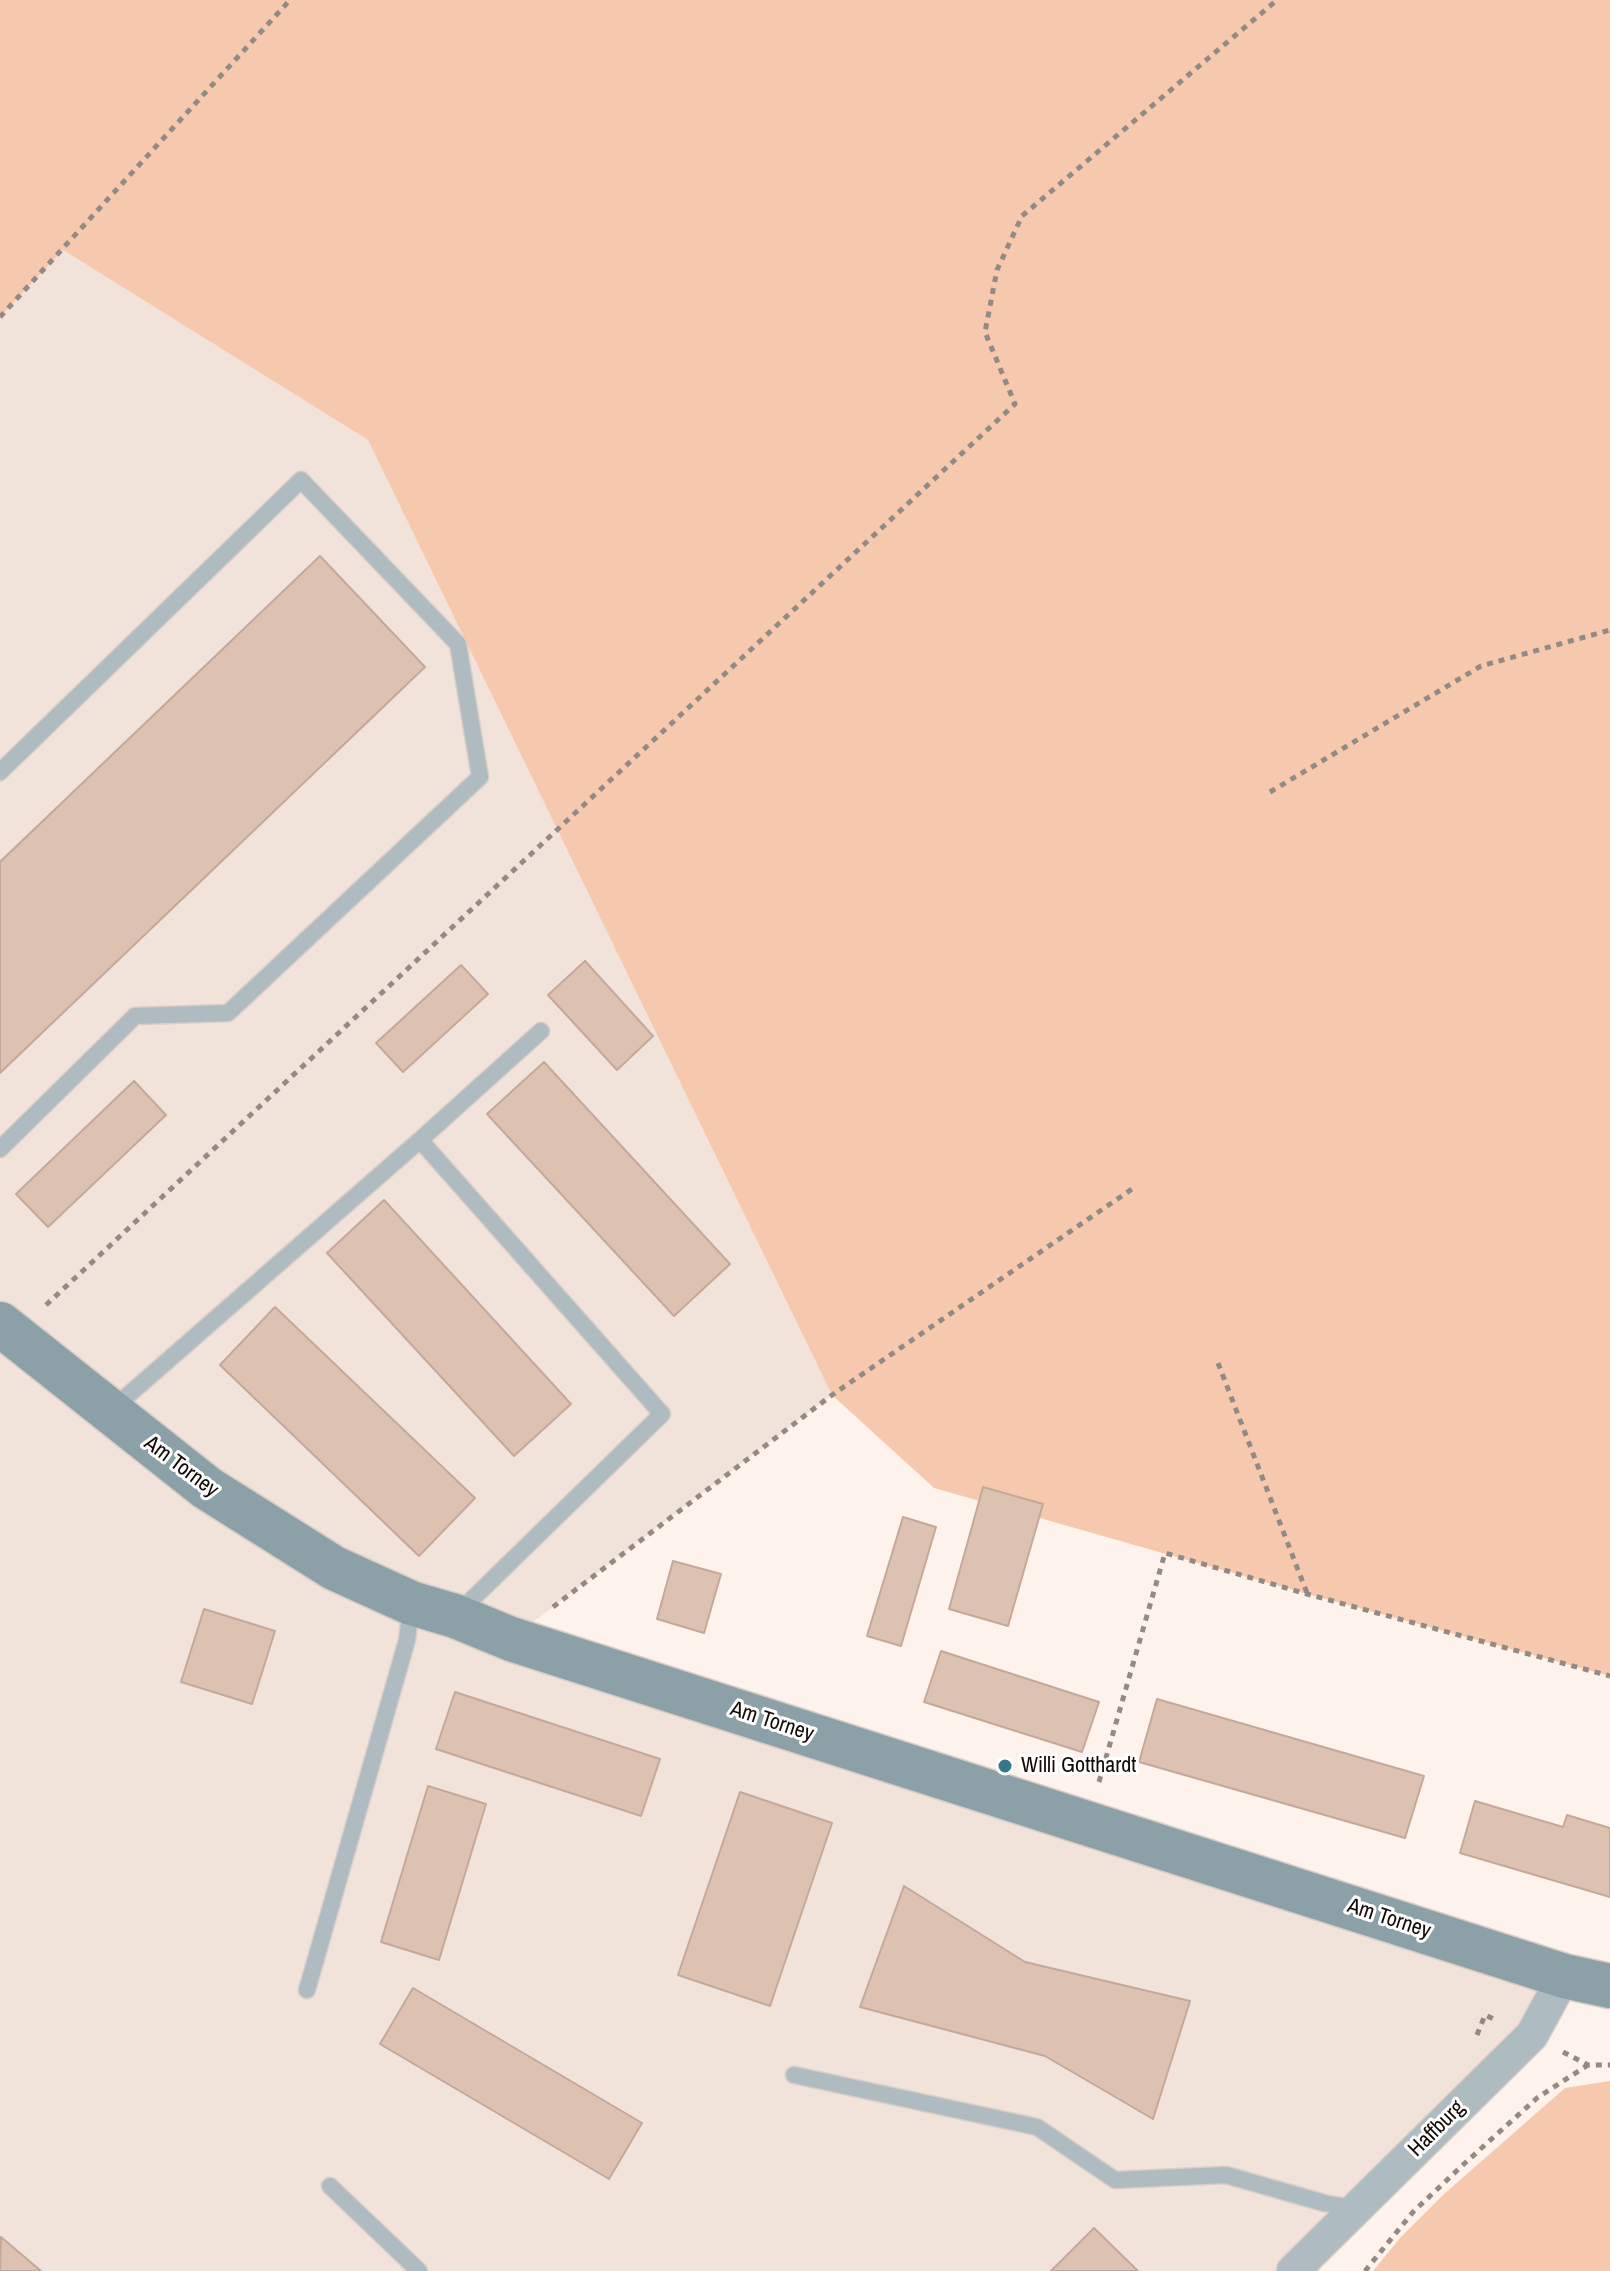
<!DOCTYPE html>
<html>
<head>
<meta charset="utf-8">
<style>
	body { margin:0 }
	canvas { display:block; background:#fef3ec }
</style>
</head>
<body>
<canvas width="1610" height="2271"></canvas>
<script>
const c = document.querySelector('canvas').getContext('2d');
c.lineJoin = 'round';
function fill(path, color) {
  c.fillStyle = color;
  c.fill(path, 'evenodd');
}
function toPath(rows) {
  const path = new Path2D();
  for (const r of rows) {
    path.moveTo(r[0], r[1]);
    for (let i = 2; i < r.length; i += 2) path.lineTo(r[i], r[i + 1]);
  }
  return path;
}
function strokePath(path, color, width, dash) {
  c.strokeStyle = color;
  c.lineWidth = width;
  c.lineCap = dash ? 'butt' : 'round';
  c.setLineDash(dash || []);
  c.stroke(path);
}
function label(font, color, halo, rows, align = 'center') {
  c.font = font + ' "Archivo Narrow",sans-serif';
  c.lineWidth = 6;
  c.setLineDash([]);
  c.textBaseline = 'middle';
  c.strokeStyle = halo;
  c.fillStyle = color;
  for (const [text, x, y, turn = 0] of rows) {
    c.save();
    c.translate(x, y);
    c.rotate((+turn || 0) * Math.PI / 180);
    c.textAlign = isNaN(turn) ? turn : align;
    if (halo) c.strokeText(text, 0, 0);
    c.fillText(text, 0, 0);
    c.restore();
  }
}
fill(toPath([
	[63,250,368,440,832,1395,512,1638,1564,1976,1532,2035,1293,2271,0,2271,0,317]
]), '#f1e2da');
fill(toPath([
	[0,0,1610,0,1610,1676,1307,1594,934,1488,832,1395,368,440,63,250,0,317],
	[1610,2081,1610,2271,1373,2271,1400,2238,1444,2194,1565,2088]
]), '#f6c9af');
const building = toPath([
	[320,556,425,667,0,1073,0,862,320,556],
	[585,961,653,1036,617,1070,548,995,585,961],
	[461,965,488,994,403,1072,376,1043,461,965],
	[544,1062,730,1264,674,1316,487,1114,544,1062],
	[134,1081,166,1115,48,1227,16,1194,134,1081],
	[384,1200,571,1404,514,1456,327,1253,384,1200],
	[275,1307,475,1498,419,1556,220,1365,275,1307],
	[983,1487,1043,1504,1008,1626,949,1609,983,1487],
	[903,1517,936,1527,901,1646,867,1636,903,1517],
	[673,1561,721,1574,704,1633,657,1619,673,1561],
	[204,1609,275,1631,252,1704,181,1682,204,1609],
	[941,1651,1099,1702,1082,1752,924,1702,941,1651],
	[455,1692,660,1759,641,1816,436,1749,455,1692],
	[1157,1699,1424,1776,1405,1838,1139,1762,1157,1699],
	[428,1786,486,1804,439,1960,381,1942,428,1786],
	[740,1792,832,1823,770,2006,678,1975,740,1792],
	[1475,1801,1563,1827,1567,1815,1610,1828,1610,1897,1460,1853,1475,1801],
	[904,1886,1025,1962,1190,2001,1153,2119,1045,2056,860,2007,904,1886],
	[413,1988,642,2123,609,2179,380,2044,413,1988],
	[1094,2228,1138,2271,1051,2271,1094,2228],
	[1,2237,41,2271,0,2271,1,2237]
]);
fill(building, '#ddc2b2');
strokePath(building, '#c4a99a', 2);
const lane = toPath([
	[0,772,301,480,458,644,480,777,228,1013,135,1016,0,1149],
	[420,1140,541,1031],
	[110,1411,420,1140,662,1414,459,1612],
	[307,1990,407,1640,411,1606],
	[794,2075,1037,2127,1115,2180,1226,2175,1324,2203,1357,2209],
	[330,2186,419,2271]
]);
const street = toPath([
	[1293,2271,1532,2035,1564,1976]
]);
const secondary = toPath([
	[0,1324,207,1488,334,1568,411,1603,455,1616,511,1639,1564,1976,1610,1986]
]);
strokePath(lane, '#d8cec7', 19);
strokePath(street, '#d8cec7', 35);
strokePath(secondary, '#d8cec7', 47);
strokePath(toPath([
	[0,317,290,0],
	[1270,792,1481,666,1610,630],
	[46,1305,1015,404,985,332,997,270,1022,216,1277,0],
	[1218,1363,1307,1593],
	[553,1607,832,1395,1132,1189],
	[1099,1782,1165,1553,1307,1594,1610,1676],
	[1477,2035,1485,2015,1496,2020],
	[1563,2052,1588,2065,1610,2065],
	[1365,2271,1413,2212,1465,2163,1537,2098,1588,2065]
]), '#948a84', 5, [6, 6]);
strokePath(lane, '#aebcc1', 16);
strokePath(street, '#aebcc1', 32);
strokePath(secondary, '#8ba0a7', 44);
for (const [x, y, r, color] of [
	[1005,1766,8,"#36778a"]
]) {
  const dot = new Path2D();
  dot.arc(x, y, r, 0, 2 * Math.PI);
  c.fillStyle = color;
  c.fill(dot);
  strokePath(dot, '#fff', 3);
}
label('22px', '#120a05', '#fff', [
	["Am Torney",181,1467,37],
	["Am Torney",772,1722,18],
	["Am Torney",1389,1919,18],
	["Haffburg",1437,2129,-45]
]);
label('22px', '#120a05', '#fff', [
	["Willi Gotthardt",1021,1766]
], 'left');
</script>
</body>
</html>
